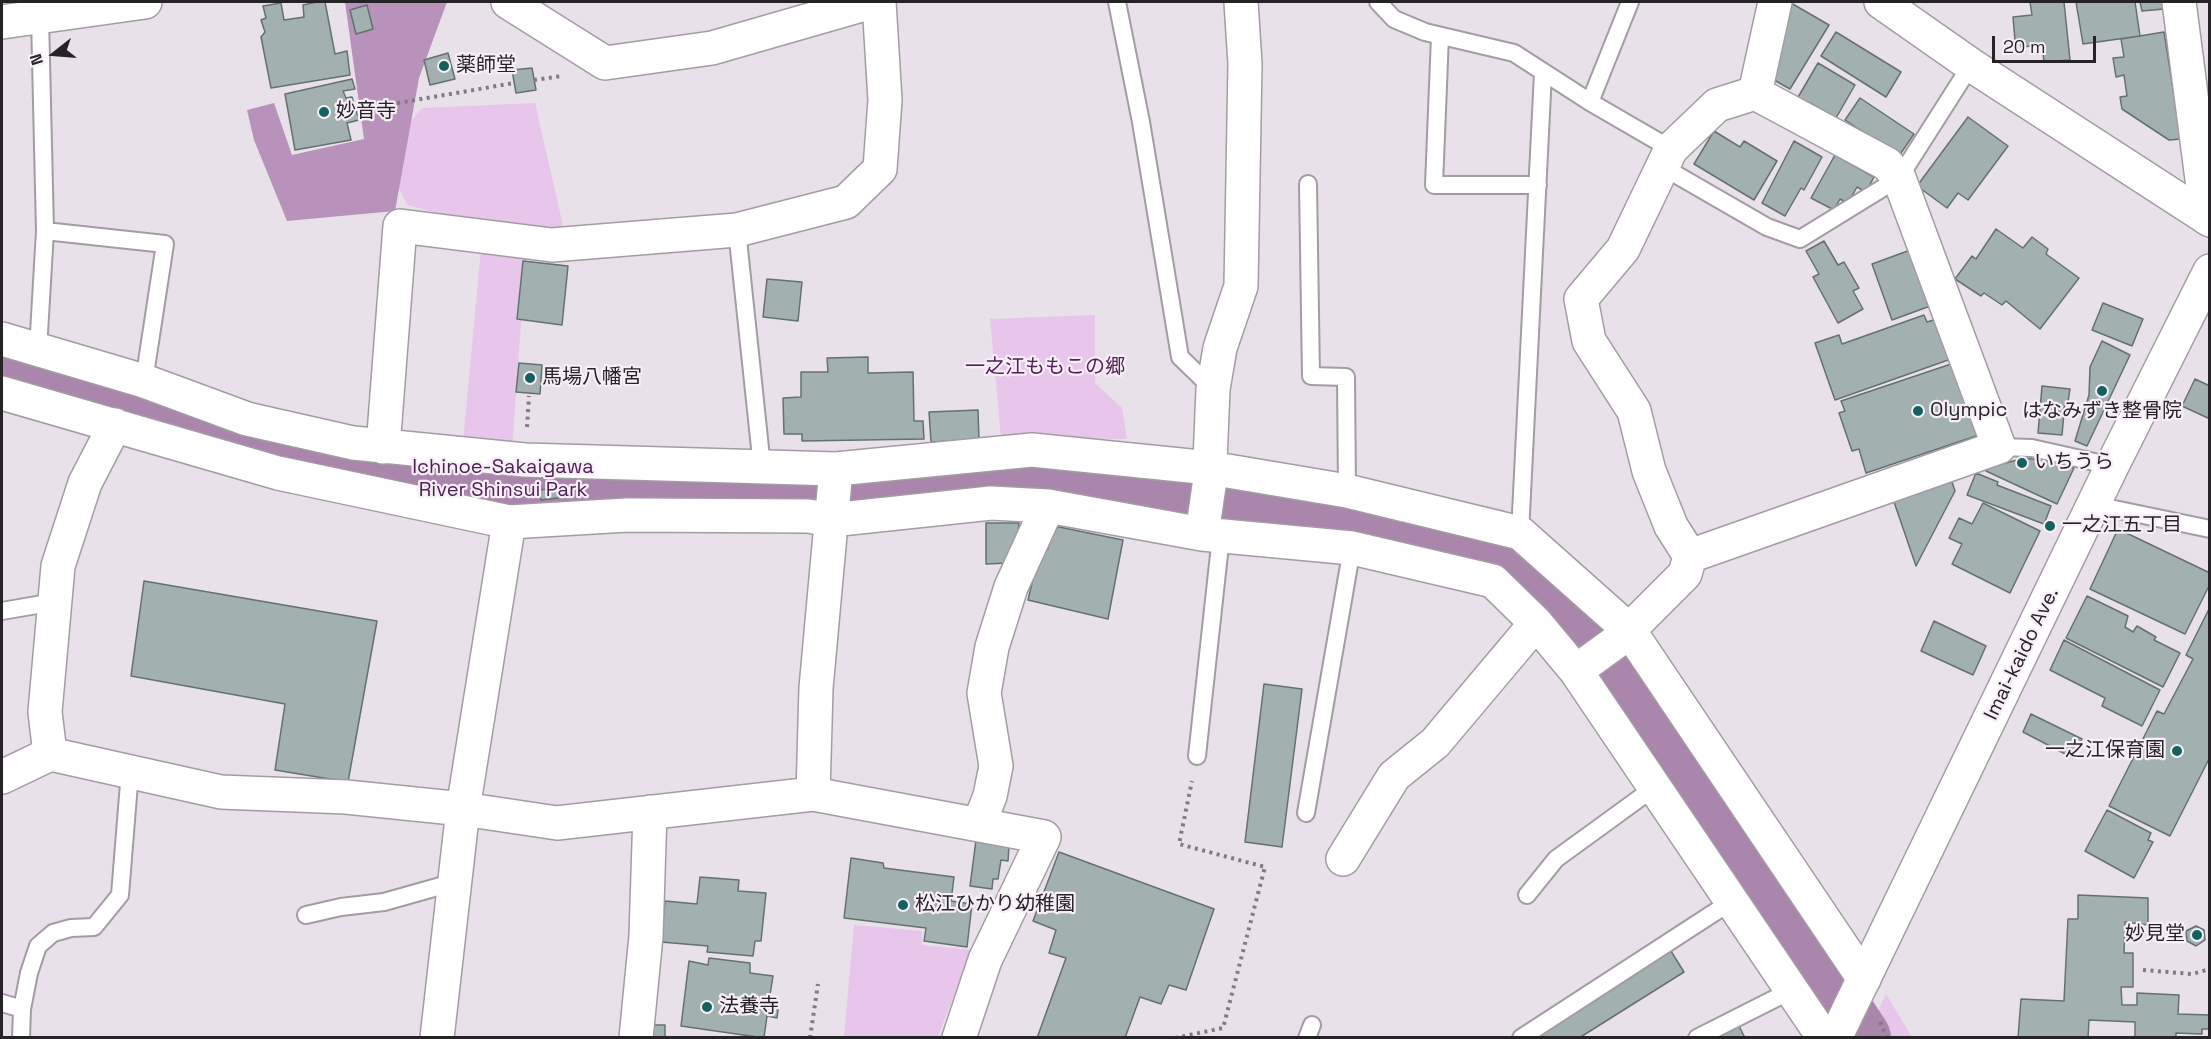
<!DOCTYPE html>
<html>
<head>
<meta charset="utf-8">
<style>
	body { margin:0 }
	#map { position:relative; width:2211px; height:1039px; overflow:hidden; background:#e9e1ea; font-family:"Space Grotesk",sans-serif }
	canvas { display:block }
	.frame { position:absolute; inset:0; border:3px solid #262326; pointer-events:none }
	.north { position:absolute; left:24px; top:24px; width:60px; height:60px; -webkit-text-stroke:4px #f7eef7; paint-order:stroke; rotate:253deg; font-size:16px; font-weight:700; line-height:24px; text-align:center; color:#262326 }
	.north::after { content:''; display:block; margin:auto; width:21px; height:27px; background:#262326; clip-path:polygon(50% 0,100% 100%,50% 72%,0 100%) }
	.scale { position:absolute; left:1992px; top:36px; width:104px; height:27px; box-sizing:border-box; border:3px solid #262326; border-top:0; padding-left:8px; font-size:18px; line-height:21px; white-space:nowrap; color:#262326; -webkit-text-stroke:4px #f7eef7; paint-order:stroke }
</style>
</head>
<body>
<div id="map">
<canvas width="2211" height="1039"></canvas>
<div class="frame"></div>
<div class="north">N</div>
<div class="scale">20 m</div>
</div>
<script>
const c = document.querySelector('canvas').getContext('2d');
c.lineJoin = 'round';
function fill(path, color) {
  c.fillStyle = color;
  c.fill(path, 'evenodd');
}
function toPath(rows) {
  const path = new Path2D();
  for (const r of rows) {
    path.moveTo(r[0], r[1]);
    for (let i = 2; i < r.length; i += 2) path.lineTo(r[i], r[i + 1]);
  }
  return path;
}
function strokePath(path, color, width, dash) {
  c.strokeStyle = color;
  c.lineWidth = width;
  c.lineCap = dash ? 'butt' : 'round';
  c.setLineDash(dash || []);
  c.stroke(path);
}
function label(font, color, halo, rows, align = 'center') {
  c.font = font + ' "Space Grotesk","Noto Sans JP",sans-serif';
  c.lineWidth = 4.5;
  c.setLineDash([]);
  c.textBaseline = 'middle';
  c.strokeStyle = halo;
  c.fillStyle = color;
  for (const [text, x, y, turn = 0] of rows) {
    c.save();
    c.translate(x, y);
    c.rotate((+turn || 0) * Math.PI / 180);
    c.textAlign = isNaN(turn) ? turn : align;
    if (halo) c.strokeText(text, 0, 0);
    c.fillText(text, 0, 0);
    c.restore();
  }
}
fill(toPath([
	[535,103,564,230,476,223,407,205,395,180,397,138,422,108],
	[481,248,526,253,512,449,867,463,1181,456,1178,518,914,500,507,512,324,474,2,382,2,332,266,415,463,443],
	[1095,315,1095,383,1122,408,1127,439,1001,438,990,319],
	[1239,462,1360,479,1502,509,1536,529,1621,609,1573,640,1541,608,1233,525],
	[1643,647,1844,943,1831,963,1814,998,1670,799,1623,711,1601,677,1606,669],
	[854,925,922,931,922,945,971,950,938,1037,844,1037],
	[1886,994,1912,1037,1866,1037]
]), '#e8c5ea');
fill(toPath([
	[345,2,447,2,419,78,395,211,287,221,254,140,247,110,274,103,292,155,364,139]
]), '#b892ba');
strokePath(toPath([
	[2,371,353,471,529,482,784,484,866,490,973,476,1049,471,1481,553,1551,583,1590,628,1860,1038]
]), '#aa85ac', 62);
const building = toPath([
	[317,2,325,2,335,54,347,51,350,75,271,88,261,37,265,32,261,20,266,18,263,6,281,3,284,20,304,17,303,5,317,2],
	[2030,2,2064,2,2070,60,2044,62,2042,45,2021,47,2021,39,2015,40,2013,17,2032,15,2030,2],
	[2076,2,2135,2,2140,36,2083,44,2076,2],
	[2140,2,2163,2,2164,9,2142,11,2140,2],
	[1791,3,1829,25,1790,89,1767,76,1791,3],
	[367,5,373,29,356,34,350,10,367,5],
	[1836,32,1901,72,1886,97,1821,56,1836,32],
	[2164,32,2181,139,2169,140,2122,109,2120,97,2127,96,2124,75,2116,77,2113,58,2124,57,2121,39,2164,32],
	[448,53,455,79,430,85,424,60,448,53],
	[1818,63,1855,85,1836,118,1810,103,1809,105,1797,99,1818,63],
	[532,68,536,90,516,93,512,70,532,68],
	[352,79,355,89,343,91,346,98,352,97,359,120,347,123,351,140,295,150,285,94,352,79],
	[1860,98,1914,134,1899,156,1845,120,1860,98],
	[1968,117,2008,146,1968,200,1958,193,1947,208,1917,186,1968,117],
	[1714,131,1740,147,1744,141,1777,161,1754,200,1694,164,1714,131],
	[1794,141,1822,157,1804,190,1801,188,1785,216,1762,203,1794,141],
	[1835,155,1874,177,1866,192,1857,187,1848,203,1840,199,1834,210,1811,198,1835,155],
	[1996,229,2023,248,2032,237,2048,249,2046,254,2079,278,2040,329,2006,301,2002,305,1984,293,1981,296,1955,279,1972,256,1976,259,1996,229],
	[1824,241,1838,265,1844,262,1859,288,1853,291,1863,309,1838,323,1813,277,1819,274,1806,251,1824,241],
	[1913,249,1933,305,1892,320,1872,264,1913,249],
	[523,261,568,266,562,325,517,319,523,261],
	[767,279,802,282,798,321,763,317,767,279],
	[2103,303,2143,319,2132,346,2092,330,2103,303],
	[1924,315,1927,322,1937,319,1951,359,1835,400,1815,343,1839,335,1842,344,1924,315],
	[2102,341,2130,355,2087,446,2075,441,2089,395,2090,367,2102,341],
	[868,357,868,373,913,372,914,421,923,421,924,439,802,441,802,434,784,434,783,398,801,397,801,372,828,372,827,358,868,357],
	[519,363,542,365,540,394,516,392,519,363],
	[1954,363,1979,435,1866,473,1859,449,1852,451,1839,413,1845,411,1841,401,1954,363],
	[2195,379,2210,386,2210,419,2182,406,2195,379],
	[2042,386,2070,389,2068,402,2065,402,2062,435,2038,433,2042,386],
	[978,410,979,440,931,442,929,412,978,410],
	[2024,458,2047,461,2074,468,2057,504,1986,471,1988,468,2024,458],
	[1976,473,1998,482,1997,485,2051,506,2044,524,1967,495,1976,473],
	[1951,479,1955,491,1916,566,1893,499,1951,479],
	[557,488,558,498,541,500,539,490,557,488],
	[1983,503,2040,531,2010,593,1952,564,1962,544,1949,538,1959,518,1972,524,1983,503],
	[986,523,1019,523,1017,544,1008,563,986,564,986,523],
	[1059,527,1123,540,1108,619,1028,600,1040,549,1048,549,1051,531,1059,527],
	[2118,529,2210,573,2210,584,2185,634,2090,589,2118,529],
	[144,581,377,621,348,782,275,770,285,704,131,676,144,581],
	[2087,596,2128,616,2125,627,2133,632,2137,626,2156,637,2154,640,2180,653,2163,687,2066,638,2087,596],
	[2210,607,2210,757,2170,836,2109,806,2157,711,2164,714,2193,659,2186,655,2210,607],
	[1934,621,1986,646,1973,675,1921,651,1934,621],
	[2064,640,2160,690,2142,726,2102,706,2105,698,2050,670,2064,640],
	[1264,684,1302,689,1282,847,1245,842,1264,684],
	[2031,714,2082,739,2073,758,2023,732,2031,714],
	[2107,810,2151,833,2148,840,2153,842,2134,878,2085,851,2107,810],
	[976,840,1009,845,1008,861,1001,860,998,879,993,879,992,889,970,886,976,840],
	[1059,852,1214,909,1186,990,1169,985,1161,1004,1140,997,1125,1038,1037,1038,1066,958,1049,953,1056,930,1033,921,1059,852],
	[851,858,883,863,884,868,954,877,951,901,972,904,967,947,924,941,926,928,844,918,851,858],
	[700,877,739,880,738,891,766,893,761,941,755,941,753,956,707,952,708,946,661,942,665,901,697,904,700,877],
	[2078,895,2148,898,2148,925,2125,922,2124,953,2133,953,2133,987,2121,987,2122,1005,2137,1005,2137,993,2179,995,2178,1014,2210,1015,2210,1029,2202,1029,2202,1034,2176,1033,2176,1038,2135,1038,2135,1022,2089,1020,2088,1038,2018,1038,2021,999,2064,1001,2068,919,2078,919,2078,895],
	[2196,926,2204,930,2205,940,2196,946,2187,941,2186,931,2196,926],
	[1669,948,1684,972,1579,1038,1528,1038,1669,948],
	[709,958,750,963,750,973,773,976,769,1001,779,1002,777,1018,767,1016,764,1038,681,1026,689,961,708,965,709,958],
	[1737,1022,1745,1038,1707,1038,1737,1022],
	[653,1025,665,1025,665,1038,653,1038,653,1025]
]);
fill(building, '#a2b0af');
strokePath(building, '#657170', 1.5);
const service = toPath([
	[1117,2,1141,122,1180,357,1213,389],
	[1378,2,1394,19,1425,32,1514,53,1590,102,1671,149],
	[40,17,45,231,165,244,144,381],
	[1440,36,1434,185,1538,185],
	[1590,102,1630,2],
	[1663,167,1767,227,1800,239,1899,178,1971,65],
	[1308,184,1311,376,1346,377,1347,491],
	[737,230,762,467],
	[38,350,45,231],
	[1999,447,2032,448,2112,466],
	[2095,505,2210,529],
	[1520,533,1543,73],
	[2,611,54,602],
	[1197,756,1221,536],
	[1306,813,1352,548],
	[1527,895,1556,859,1655,787],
	[306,915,341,907,384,902,455,882],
	[2,1003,22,1009],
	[21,1038,22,1009,29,973,38,946,53,933,71,928,94,927,120,895,130,771],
	[1307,1038,1312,1025],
	[1521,1038,1732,901],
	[1697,1038,1792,990]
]);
const minor = toPath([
	[508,2,605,63,712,48,872,2],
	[2179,2,2207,218],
	[2,22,145,2],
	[2,339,144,381,247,419,353,443,525,460,836,469,1032,450,1210,468,1347,491,1520,533,1629,630,1864,979],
	[2,393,278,473,509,522,627,515,808,516,831,520,991,503,1048,506,1202,534,1352,548,1493,581,1536,623,1576,671,1824,1038],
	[383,447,400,226,552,245,737,230,846,202,880,169,885,100,879,2],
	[1202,534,1209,486,1213,389,1220,348,1241,286,1245,64,1241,2],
	[1690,556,1999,447,1899,178,1887,164,1755,93],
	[1576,671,1620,639,1685,574,1690,556,1671,526,1649,471,1634,411,1589,341,1581,299,1623,249,1671,149,1717,105,1755,93,1775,2],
	[50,754,45,712,58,566,85,483,115,425],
	[2,777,50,754,221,792,346,797,463,809,557,823,813,794,1044,837,985,960,959,1038],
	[813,794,816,688,836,469],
	[979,824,990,796,996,766,984,693,992,647,1011,587,1048,506],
	[1343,859,1394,776,1435,743,1536,623],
	[437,1038,463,809,509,522],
	[636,1038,646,936,650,812]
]);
const tertiary = toPath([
	[1881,2,1971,65,2210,220],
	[1835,1038,2112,466,2210,271]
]);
strokePath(service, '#a49ca4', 20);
strokePath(minor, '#a49ca4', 36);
strokePath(tertiary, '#a49ca4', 36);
strokePath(toPath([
	[534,80,562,76],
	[375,107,514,83],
	[527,427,529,396],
	[2143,970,2192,974,2210,969],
	[1880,1022,1887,1038],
	[810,1038,818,984],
	[1175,1038,1223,1028,1265,867,1179,844,1192,781]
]), '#807b81', 4, [3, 4.5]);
strokePath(service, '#fff', 16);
strokePath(minor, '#fff', 33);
strokePath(tertiary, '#fff', 33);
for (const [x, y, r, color] of [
	[444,66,6,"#13625f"],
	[324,112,6,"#13625f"],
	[530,378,6,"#13625f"],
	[2102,391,6,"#13625f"],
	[1918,411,6,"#13625f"],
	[2022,463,6,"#13625f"],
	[2050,526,6,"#13625f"],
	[2177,751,6,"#13625f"],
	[903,905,6,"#13625f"],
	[2197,935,6,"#13625f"],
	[707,1007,6,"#13625f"]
]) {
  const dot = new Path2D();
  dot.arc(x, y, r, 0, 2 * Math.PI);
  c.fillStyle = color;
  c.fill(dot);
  strokePath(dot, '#f7eef7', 2);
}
label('20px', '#262326', '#f7eef7', [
	["薬師堂",456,66],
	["妙音寺",336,112],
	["馬場八幡宮",542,378],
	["Olympic",1930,411],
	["はなみずき整骨院",2102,412,"center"],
	["いちうら",2034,463],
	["一之江五丁目",2062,526],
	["一之江保育園",2165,751,"right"],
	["松江ひかり幼稚園",915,905],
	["妙見堂",2185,935,"right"],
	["法養寺",719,1007]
], 'left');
label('20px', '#502154', '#f7eef7', [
	["一之江ももこの郷",1045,368],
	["Ichinoe-Sakaigawa",503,468],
	["River Shinsui Park",503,491]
]);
label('20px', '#262326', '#f7eef7', [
	["Imai-kaido Ave.",2022,654,-64]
]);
</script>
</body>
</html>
